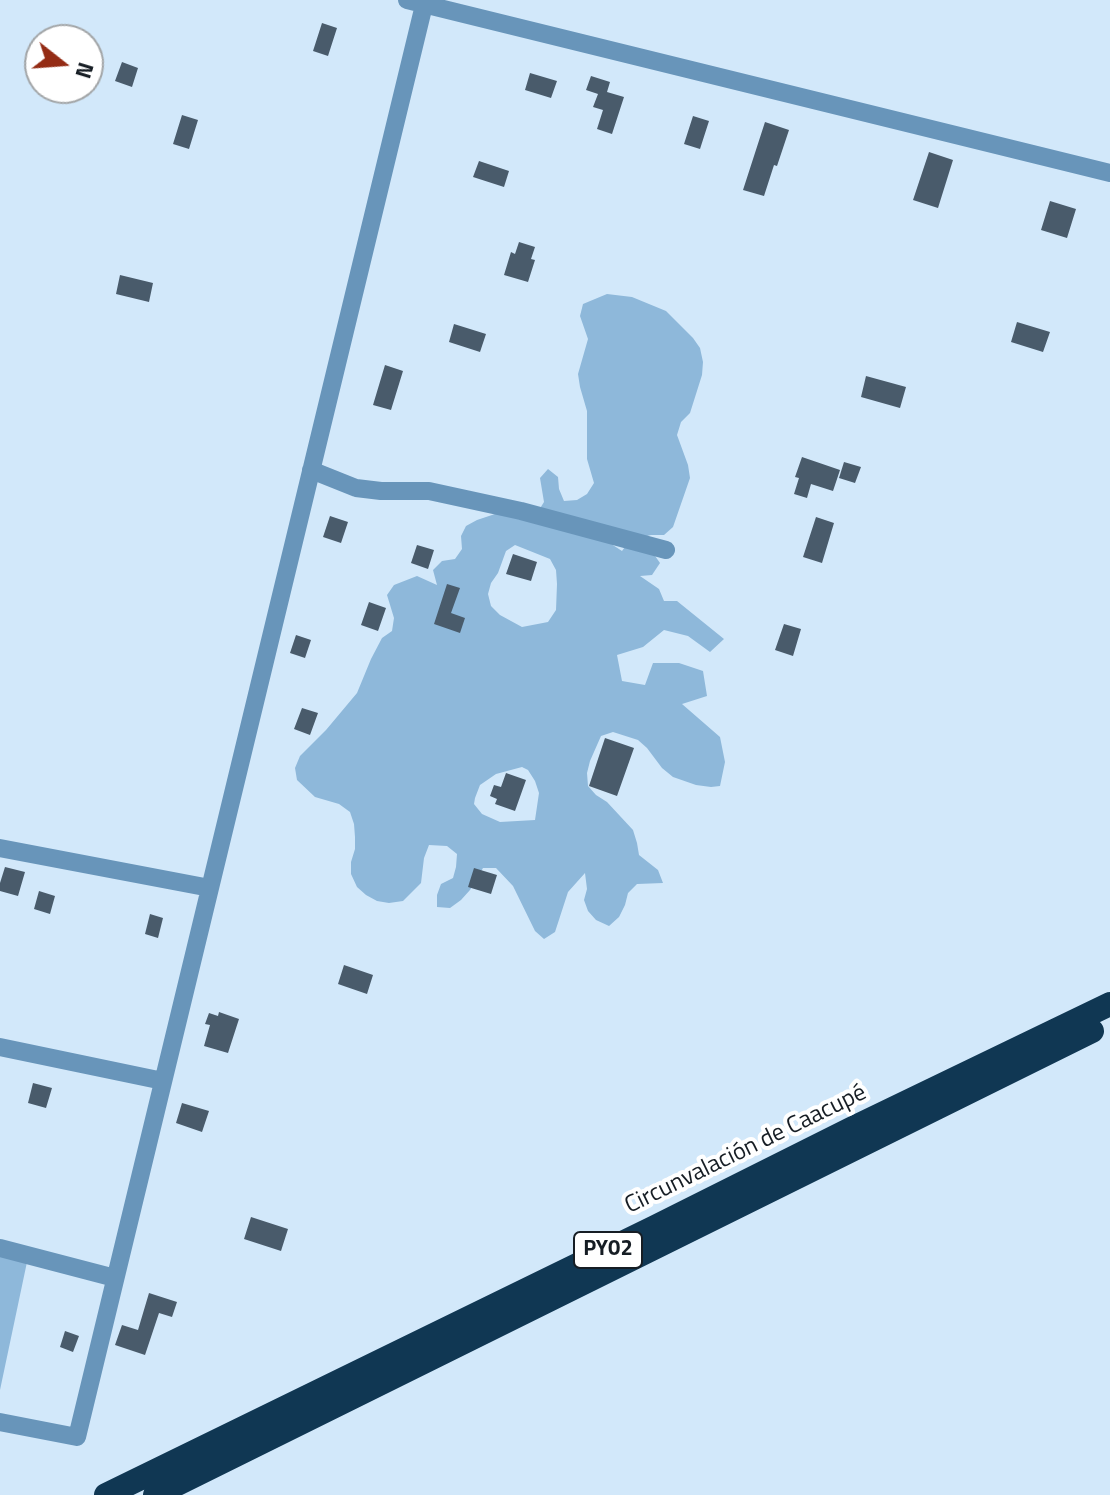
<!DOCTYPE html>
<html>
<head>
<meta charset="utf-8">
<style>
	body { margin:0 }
	#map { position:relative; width:1110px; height:1495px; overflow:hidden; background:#d2e8fa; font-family:"Titillium Web",sans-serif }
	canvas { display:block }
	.north { position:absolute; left:24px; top:24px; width:80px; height:80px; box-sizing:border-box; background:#fff; border:2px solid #a2a5a7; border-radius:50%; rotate:107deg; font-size:22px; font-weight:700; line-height:32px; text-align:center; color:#161d24 }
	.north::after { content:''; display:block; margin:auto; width:28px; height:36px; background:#942c15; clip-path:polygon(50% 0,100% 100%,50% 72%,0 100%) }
</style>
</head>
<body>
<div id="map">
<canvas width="1110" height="1495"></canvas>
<div class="north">N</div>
</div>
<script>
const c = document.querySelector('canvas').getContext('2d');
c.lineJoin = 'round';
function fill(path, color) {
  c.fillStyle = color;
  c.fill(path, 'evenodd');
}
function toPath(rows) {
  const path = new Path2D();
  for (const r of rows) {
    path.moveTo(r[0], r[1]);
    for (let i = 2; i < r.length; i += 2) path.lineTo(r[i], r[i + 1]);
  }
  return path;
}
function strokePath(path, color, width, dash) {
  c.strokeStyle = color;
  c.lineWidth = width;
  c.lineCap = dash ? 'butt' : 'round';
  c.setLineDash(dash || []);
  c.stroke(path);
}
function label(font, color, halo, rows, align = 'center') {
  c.font = font + ' "Titillium Web",sans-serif';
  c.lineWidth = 8;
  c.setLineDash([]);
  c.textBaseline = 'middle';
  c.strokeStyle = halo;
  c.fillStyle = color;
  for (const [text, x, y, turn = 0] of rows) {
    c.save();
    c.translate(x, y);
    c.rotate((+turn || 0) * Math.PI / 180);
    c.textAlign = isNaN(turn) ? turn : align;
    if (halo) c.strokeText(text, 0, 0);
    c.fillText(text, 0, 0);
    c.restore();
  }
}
fill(toPath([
	[607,294,632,297,666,311,693,338,700,348,703,362,702,375,690,413,681,422,677,435,688,465,690,478,673,527,664,535,651,535,639,538,602,538,622,551,630,540,653,553,660,563,652,575,640,576,659,589,664,601,677,601,724,639,710,652,688,636,664,630,643,647,617,655,622,681,645,685,653,663,679,663,703,671,707,696,682,704,720,737,725,762,720,786,711,787,696,785,673,777,662,768,647,748,638,740,613,732,601,736,590,761,587,773,588,786,596,795,607,802,633,830,637,843,639,855,658,870,663,883,637,884,628,893,625,905,619,917,609,926,596,920,588,911,584,900,587,889,585,873,568,892,555,932,544,939,535,931,513,886,496,868,483,868,470,890,461,900,450,908,437,907,437,895,441,884,453,878,456,867,457,854,447,846,429,845,424,858,421,883,403,901,389,903,377,901,366,895,357,887,351,874,351,862,355,849,355,837,354,824,350,812,339,804,315,797,297,780,295,768,300,756,326,730,357,693,371,659,382,638,392,631,394,618,387,595,394,585,417,576,437,585,433,570,442,561,455,559,462,549,461,536,466,526,477,520,513,508,534,518,544,502,540,478,548,469,558,477,559,489,564,501,577,500,587,494,594,483,587,459,587,411,580,387,578,374,588,339,580,316,583,304],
	[515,545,550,559,556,570,557,584,556,610,548,622,522,627,500,615,491,606,488,594,491,583,498,573,506,551],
	[522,767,528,770,535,781,539,793,535,820,500,822,482,814,474,804,475,798,480,785,496,774],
	[0,1256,27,1262,0,1390]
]), '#8eb8da');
fill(toPath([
	[322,23,337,28,328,56,313,51],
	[122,62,138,68,132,87,115,81],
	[530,73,557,81,551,98,525,90],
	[591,76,610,82,607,92,624,97,612,134,597,129,603,110,593,107,598,94,586,90],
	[182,115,198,120,189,149,173,144],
	[693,116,709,121,700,149,684,144],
	[765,122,789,130,777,166,774,165,764,196,743,190],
	[929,152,953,160,938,208,913,200],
	[479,161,509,171,504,187,473,177],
	[1050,201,1076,209,1067,238,1041,230],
	[519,242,535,247,531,259,535,260,528,282,504,275,511,252,515,254],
	[120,275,153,283,149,302,116,294],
	[1017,322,1050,332,1043,352,1011,342],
	[454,324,486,334,480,352,449,342],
	[385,365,403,371,391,410,373,405],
	[866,376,906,387,900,408,861,397],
	[802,457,840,470,833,491,811,484,807,498,794,494,799,478,795,477],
	[844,462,861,467,855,483,839,478],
	[330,516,348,522,341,543,323,537],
	[816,517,834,523,822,563,803,557],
	[417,545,434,550,428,569,411,563],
	[513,554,537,562,531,581,506,574],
	[447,584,460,588,451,613,465,618,460,633,434,624],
	[369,602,386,608,378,631,361,625],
	[784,624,801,629,793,656,775,650],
	[296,635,311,640,305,658,290,653],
	[302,708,318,713,310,735,294,729],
	[605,738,634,748,617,796,589,786],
	[506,773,526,780,515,811,495,804,497,799,490,796,494,785,501,787],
	[5,867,25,872,18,896,0,891,0,883],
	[474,868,497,875,491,894,468,887],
	[39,891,55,896,50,914,34,909],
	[150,914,163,918,158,938,145,934],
	[344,965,373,975,367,994,338,984],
	[219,1012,239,1019,228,1053,204,1046,210,1025,205,1024,209,1013,218,1016],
	[33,1083,52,1088,46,1108,28,1103],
	[182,1103,209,1111,202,1132,176,1123],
	[251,1217,288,1229,281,1251,244,1239],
	[149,1293,177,1302,172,1317,159,1313,145,1355,115,1345,122,1325,138,1330],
	[65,1331,79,1336,73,1352,60,1347]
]), '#495b6b');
strokePath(toPath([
	[407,0,1110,173],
	[311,470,356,488,381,491,429,491,521,511,666,550],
	[0,848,210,888],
	[0,1047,163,1081],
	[0,1248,115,1278],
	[0,1422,77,1437,424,5]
]), '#6895ba', 18);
strokePath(toPath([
	[106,1495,655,1227,851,1129,1110,1004],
	[155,1495,1092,1031]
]), '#103753', 24);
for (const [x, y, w] of [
	[608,1250,68]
]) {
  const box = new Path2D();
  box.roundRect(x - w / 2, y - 18, w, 36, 6);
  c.fillStyle = '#fff';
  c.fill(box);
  strokePath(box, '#161d24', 2);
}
label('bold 22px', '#161d24', null, [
	["PY02",608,1250]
]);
label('24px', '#161d24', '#fff', [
	["Circunvalación de Caacupé",746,1150,-26]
]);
</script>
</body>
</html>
